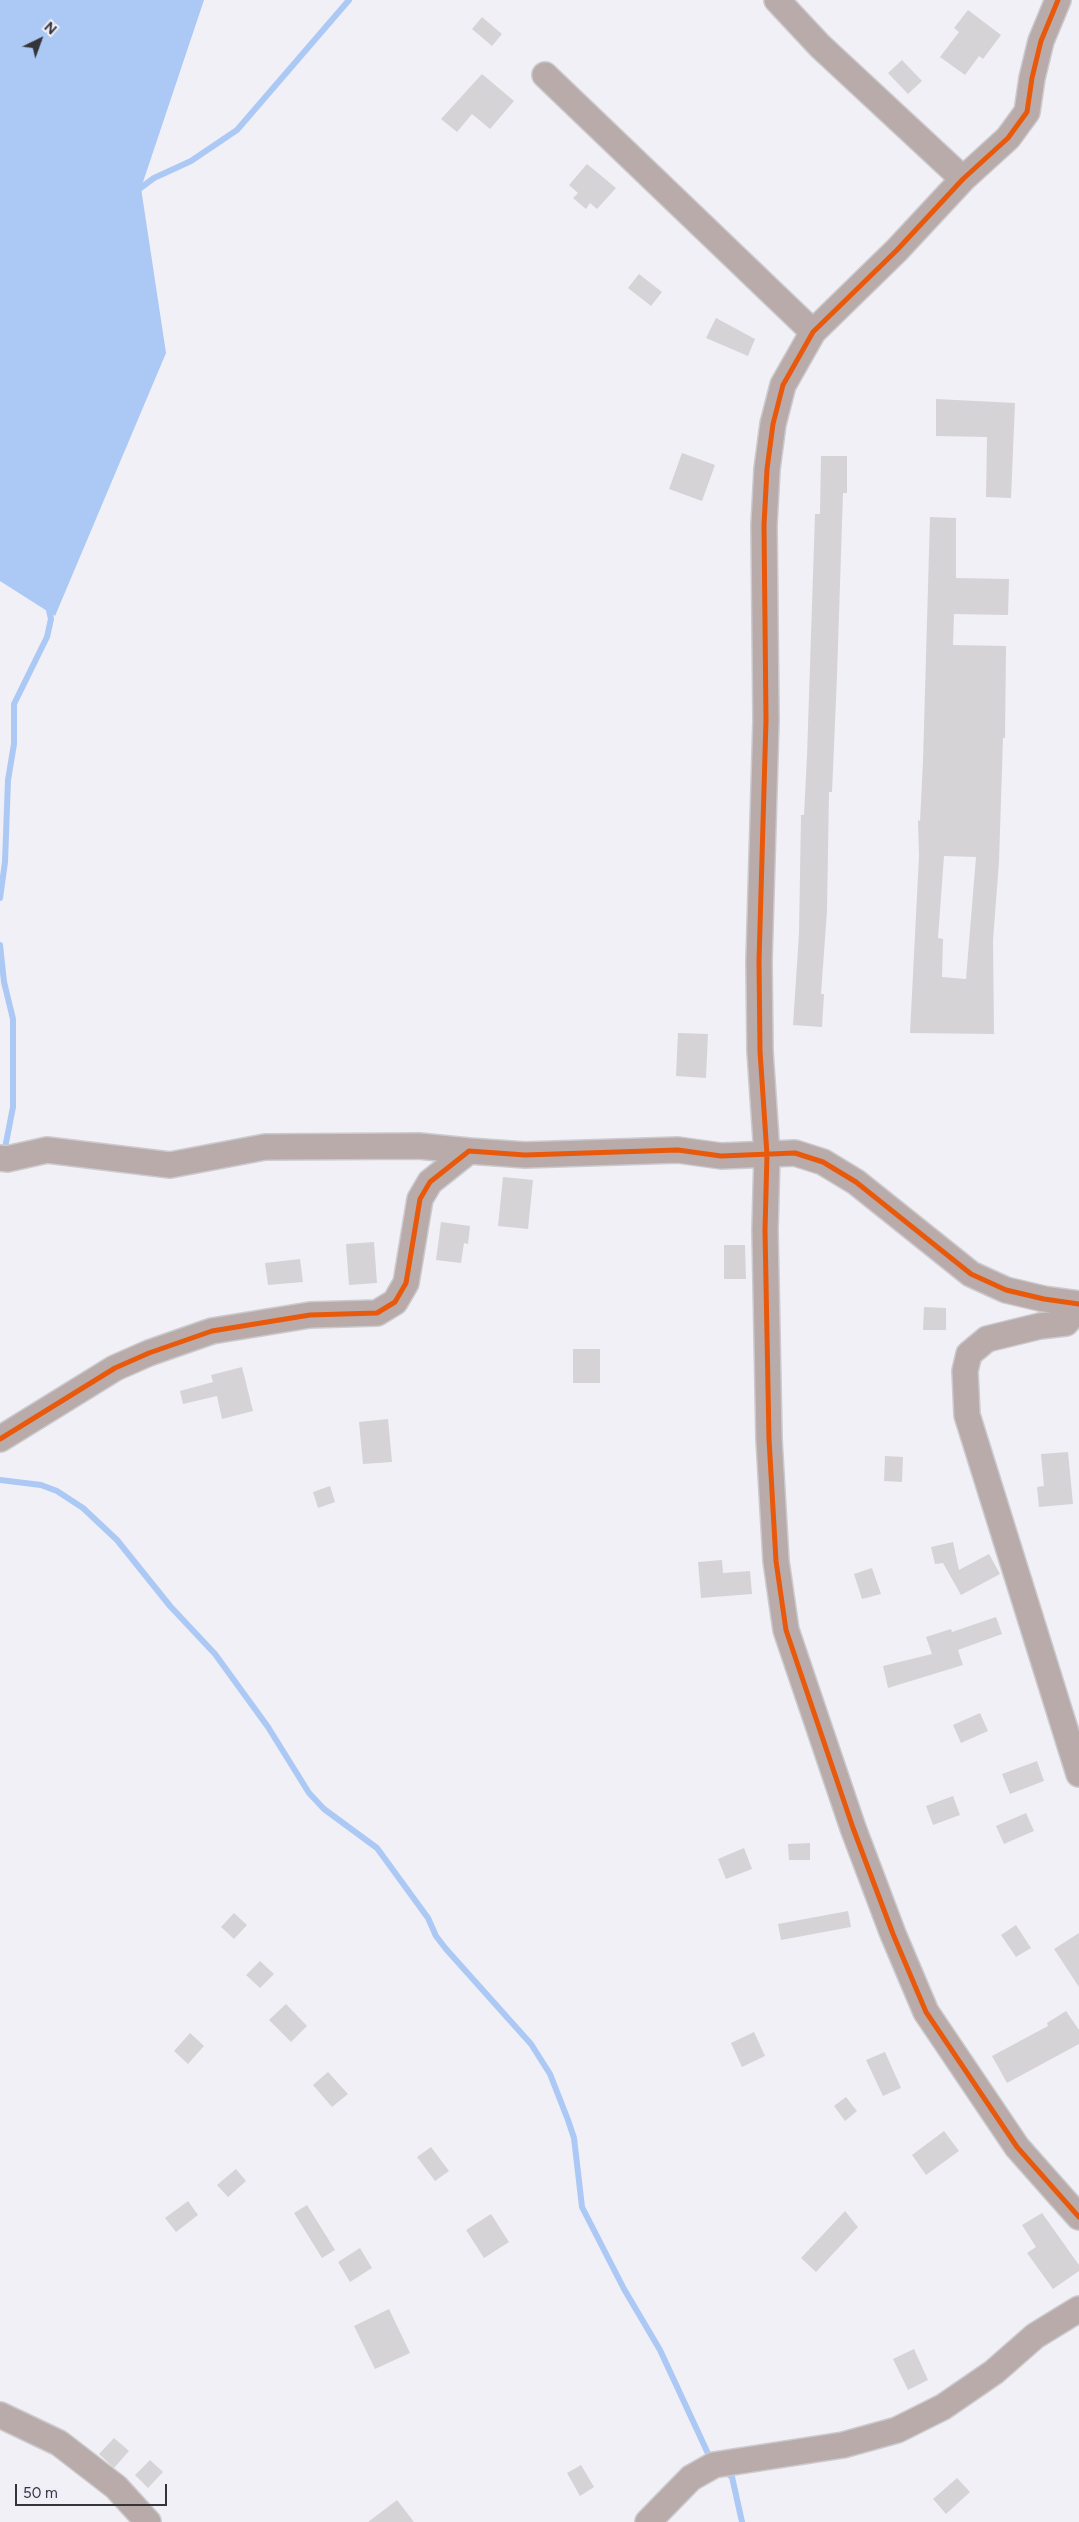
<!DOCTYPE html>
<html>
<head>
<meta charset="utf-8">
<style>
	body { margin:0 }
	#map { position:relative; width:1079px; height:2522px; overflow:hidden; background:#f0f0f6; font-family:Figtree,sans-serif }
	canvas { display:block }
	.north { position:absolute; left:15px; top:15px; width:50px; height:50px; -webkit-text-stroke:4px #eeedf9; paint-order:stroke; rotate:42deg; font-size:14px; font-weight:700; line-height:20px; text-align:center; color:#353439 }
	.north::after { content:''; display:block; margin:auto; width:18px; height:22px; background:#353439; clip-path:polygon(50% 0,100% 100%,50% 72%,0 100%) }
	.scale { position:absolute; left:15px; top:2484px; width:152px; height:22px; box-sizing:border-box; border:2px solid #353439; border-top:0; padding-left:6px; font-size:15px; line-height:18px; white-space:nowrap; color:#353439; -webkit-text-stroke:4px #eeedf9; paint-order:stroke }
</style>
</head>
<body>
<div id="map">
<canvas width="1079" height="2522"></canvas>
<div class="north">N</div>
<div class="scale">50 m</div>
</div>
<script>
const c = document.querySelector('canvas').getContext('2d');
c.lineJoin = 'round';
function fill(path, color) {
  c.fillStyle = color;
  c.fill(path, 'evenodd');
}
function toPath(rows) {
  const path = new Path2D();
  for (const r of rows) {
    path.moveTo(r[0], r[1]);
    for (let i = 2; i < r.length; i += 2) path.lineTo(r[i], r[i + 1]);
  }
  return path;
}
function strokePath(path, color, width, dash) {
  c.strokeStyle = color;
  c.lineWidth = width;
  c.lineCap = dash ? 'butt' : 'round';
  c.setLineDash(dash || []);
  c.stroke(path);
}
fill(toPath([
	[0,0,204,0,141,188,166,353,55,616,0,581]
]), '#abc9f4');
strokePath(toPath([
	[135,192,154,178,191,161,237,130,349,0],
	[0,898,5,862,8,780,14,744,14,704,47,637,51,619,48,606],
	[0,945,4,982,13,1019,13,1107,4,1153],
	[0,1480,41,1485,57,1491,83,1508,117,1540,170,1606,215,1654,268,1727,309,1793,324,1809,377,1848,428,1918,436,1936,446,1949,531,2044,550,2074,568,2120,574,2138,582,2207,624,2289,660,2350,711,2460],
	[724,2471,732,2477,742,2522]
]), '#abc9f4', 6);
fill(toPath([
	[968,10,1001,35,983,59,979,56,965,75,940,57,959,32,954,28],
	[482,17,502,34,492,46,472,29],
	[902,60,922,81,908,94,888,73],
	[482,74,514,101,490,129,472,114,457,132,441,119],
	[587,164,616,188,597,209,590,203,586,209,573,198,578,193,569,185],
	[639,274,662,292,651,306,628,288],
	[716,318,755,339,748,356,706,338],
	[936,399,1015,403,1011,498,986,497,987,437,936,436],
	[682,453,715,465,702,501,669,489],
	[821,456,847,456,847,493,843,493,837,676,832,792,829,792,827,911,821,994,824,994,822,1027,793,1025,799,934,801,815,804,815,807,756,815,514,820,514],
	[930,517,956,518,956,578,1009,579,1008,615,954,614,953,645,1006,646,1005,738,1003,738,999,862,993,940,994,1034,910,1033,919,856,918,820,920,821,923,761],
	[944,856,976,857,966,979,942,977,943,939,938,938],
	[678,1033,708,1034,706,1078,676,1076],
	[503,1177,533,1180,528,1229,498,1226],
	[441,1222,470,1226,468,1244,464,1243,461,1263,436,1260],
	[374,1242,377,1283,349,1285,346,1244],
	[724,1245,745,1245,746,1279,724,1279],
	[300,1259,303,1282,268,1285,265,1263],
	[924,1307,946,1308,946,1330,923,1330],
	[573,1349,600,1349,600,1383,573,1383],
	[242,1367,253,1411,222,1419,217,1396,183,1404,180,1391,213,1382,211,1375],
	[388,1419,392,1462,363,1464,359,1422],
	[1068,1452,1073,1504,1039,1507,1037,1487,1044,1486,1041,1454],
	[885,1456,903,1457,902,1482,884,1481],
	[330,1486,335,1502,318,1508,313,1492],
	[953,1542,959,1570,989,1554,1000,1574,961,1595,943,1563,935,1564,931,1547],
	[722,1560,723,1573,750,1571,752,1594,701,1598,698,1562],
	[872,1568,881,1594,862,1599,854,1574],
	[996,1617,1002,1634,958,1650,963,1665,888,1688,883,1666,932,1654,926,1637,951,1629,952,1632],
	[980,1713,988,1731,961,1743,953,1725],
	[1037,1761,1044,1781,1010,1794,1002,1774],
	[953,1796,960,1815,933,1825,926,1806],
	[1026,1813,1034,1831,1004,1844,996,1826],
	[810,1843,810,1860,789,1860,788,1844],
	[744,1848,752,1869,726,1879,718,1859],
	[848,1911,851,1927,781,1940,778,1924],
	[234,1913,247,1925,234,1939,221,1927],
	[1016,1925,1031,1948,1016,1957,1001,1935],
	[1079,1933,1079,1987,1054,1949],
	[260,1961,274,1974,260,1988,246,1975],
	[286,2004,307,2026,291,2042,269,2020],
	[1066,2011,1079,2030,1079,2044,1007,2083,992,2056,1048,2026,1047,2023],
	[754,2032,765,2056,742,2067,731,2043],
	[190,2033,204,2046,188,2064,174,2051],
	[885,2052,901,2088,883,2096,866,2060],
	[328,2072,348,2094,332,2107,313,2085],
	[846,2097,857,2111,845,2121,834,2106],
	[944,2131,959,2151,926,2175,912,2155],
	[431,2147,449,2171,435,2181,417,2157],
	[236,2169,246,2181,228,2197,217,2185],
	[188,2201,198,2215,176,2232,165,2218],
	[307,2205,335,2250,322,2258,294,2213],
	[845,2211,858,2227,816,2272,801,2258],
	[1042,2213,1079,2265,1079,2271,1053,2289,1027,2253,1036,2247,1022,2225],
	[491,2214,509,2242,484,2258,466,2230],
	[360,2248,372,2268,350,2282,338,2262],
	[389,2309,410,2353,375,2369,354,2326],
	[914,2349,928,2380,908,2390,893,2359],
	[114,2438,129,2451,114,2468,99,2454],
	[150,2460,163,2472,148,2488,135,2475],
	[581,2465,594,2487,580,2496,567,2473],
	[957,2478,970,2492,946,2514,933,2499],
	[397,2500,414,2522,368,2522]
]), '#d6d3d7');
const minor = toPath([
	[777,0,820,46,963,179],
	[1058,0,1041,41,1032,78,1027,112,1008,138,963,179,897,250,813,332,783,385,773,424,767,469,764,525,766,720,759,961,760,1051,767,1155,765,1230,769,1439,776,1561,786,1630,853,1828,893,1934,926,2012,1017,2147,1079,2217],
	[545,75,813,332],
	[0,1158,7,1159,47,1150,170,1165,265,1147,419,1146,469,1151],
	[1079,1307,1066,1323,1040,1326,987,1339,969,1354,965,1371,967,1415,1079,1774],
	[0,1439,115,1368,149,1353,212,1331,310,1315,377,1313,395,1302,406,1283,420,1199,430,1182,469,1151,525,1155,678,1150,721,1156,795,1153,823,1162,856,1182,971,1274,1006,1290,1044,1299,1079,1304],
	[0,2415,59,2443,116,2487,148,2522],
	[648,2522,691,2478,714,2465,843,2445,897,2430,943,2407,994,2372,1035,2336,1079,2309]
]);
strokePath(minor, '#cbcbcf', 28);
strokePath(minor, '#b9abaa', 25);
strokePath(toPath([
	[1058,0,1041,41,1032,78,1027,112,1008,138,963,179,897,250,813,332,783,385,773,424,767,469,764,525,766,720,759,961,760,1051,767,1155,765,1230,769,1439,776,1561,786,1630,853,1828,893,1934,926,2012,1017,2147,1079,2217],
	[0,1439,115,1368,149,1353,212,1331,310,1315,377,1313,395,1302,406,1283,420,1199,430,1182,469,1151,525,1155,678,1150,721,1156,795,1153,823,1162,856,1182,971,1274,1006,1290,1044,1299,1079,1304]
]), '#e8590c', 5);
</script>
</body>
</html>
